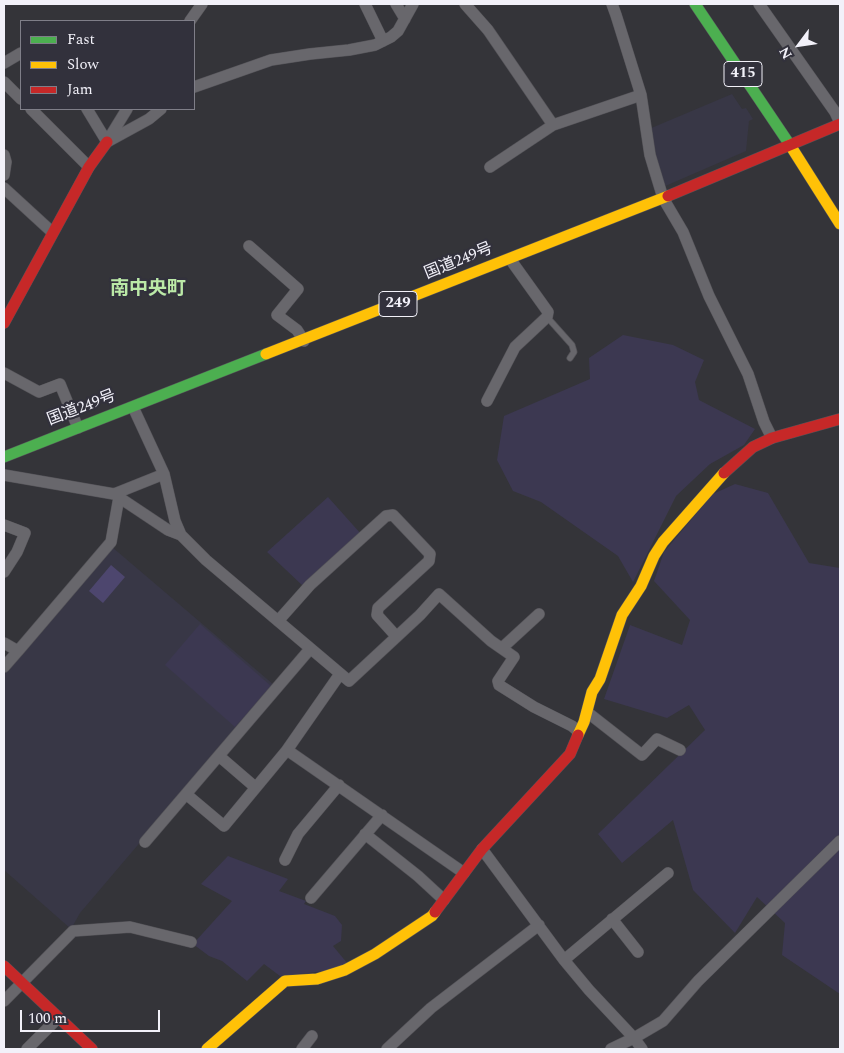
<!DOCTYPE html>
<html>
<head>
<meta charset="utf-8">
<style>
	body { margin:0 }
	#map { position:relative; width:844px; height:1053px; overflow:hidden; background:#343439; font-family:Spectral,serif }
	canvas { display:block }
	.frame { position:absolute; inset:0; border:5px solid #f2f1f9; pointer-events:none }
	.legend { position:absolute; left:20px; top:20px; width:175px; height:90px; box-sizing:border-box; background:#32313c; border:1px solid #7f7e88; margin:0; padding:6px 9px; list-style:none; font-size:15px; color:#f2f1f9 }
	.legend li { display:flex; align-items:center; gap:10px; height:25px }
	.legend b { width:25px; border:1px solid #7f7e88 }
	.north { position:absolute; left:774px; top:20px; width:50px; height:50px; -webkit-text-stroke:4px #32313c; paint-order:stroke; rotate:239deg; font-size:14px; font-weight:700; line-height:20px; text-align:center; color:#f2f1f9 }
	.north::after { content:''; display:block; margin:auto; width:18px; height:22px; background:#f2f1f9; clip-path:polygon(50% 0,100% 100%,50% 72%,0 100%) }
	.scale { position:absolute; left:20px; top:1010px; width:140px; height:22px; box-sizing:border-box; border:2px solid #f2f1f9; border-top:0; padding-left:6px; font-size:15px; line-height:18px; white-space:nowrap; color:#f2f1f9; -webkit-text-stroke:4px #32313c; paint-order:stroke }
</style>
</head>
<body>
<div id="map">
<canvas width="844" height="1053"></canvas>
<div class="frame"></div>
<ul class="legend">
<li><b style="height:6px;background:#4caf50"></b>Fast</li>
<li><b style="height:6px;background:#ffc107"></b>Slow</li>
<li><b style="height:6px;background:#c62828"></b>Jam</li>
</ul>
<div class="north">N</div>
<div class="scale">100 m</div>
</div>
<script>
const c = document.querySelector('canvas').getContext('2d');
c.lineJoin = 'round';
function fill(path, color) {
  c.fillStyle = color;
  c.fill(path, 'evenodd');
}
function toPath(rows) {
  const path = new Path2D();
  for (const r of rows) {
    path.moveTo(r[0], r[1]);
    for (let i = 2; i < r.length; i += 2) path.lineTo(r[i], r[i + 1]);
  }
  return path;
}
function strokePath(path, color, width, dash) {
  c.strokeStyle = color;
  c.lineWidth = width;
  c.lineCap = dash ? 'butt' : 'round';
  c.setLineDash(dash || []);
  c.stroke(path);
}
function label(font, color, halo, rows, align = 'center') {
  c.font = font + ' Spectral,"Noto Sans JP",serif';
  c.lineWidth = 4.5;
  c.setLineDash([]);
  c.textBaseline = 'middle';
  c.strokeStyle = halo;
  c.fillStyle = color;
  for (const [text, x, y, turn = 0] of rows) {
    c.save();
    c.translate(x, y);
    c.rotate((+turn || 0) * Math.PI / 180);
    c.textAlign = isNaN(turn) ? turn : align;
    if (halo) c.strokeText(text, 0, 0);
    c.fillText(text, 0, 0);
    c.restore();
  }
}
fill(toPath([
	[732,94,742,109,746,108,753,119,749,121,746,151,663,187,649,129],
	[112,547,274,685,80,913,71,929,4,870,4,671]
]), '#383746');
fill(toPath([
	[623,335,673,345,704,360,695,382,699,400,755,429,744,445,710,464,676,496,633,582,618,556,541,502,513,491,497,460,504,416,590,379,589,358],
	[735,484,768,493,809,563,840,568,840,994,782,955,785,923,757,897,735,933,693,890,673,820,622,863,598,834,705,730,689,705,667,718,604,699,630,625,682,645,690,620,654,581,664,552,713,494],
	[328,497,361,534,303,586,267,552],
	[200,624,271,686,235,727,165,665],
	[228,856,288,879,279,891,306,901,304,904,335,916,342,925,341,941,333,946,348,964,335,970,280,976,264,964,247,981,222,961,209,956,193,944,232,901,201,884]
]), '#3c3851');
fill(toPath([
	[111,565,125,577,103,603,89,591]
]), '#4d466e');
const lane = toPath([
	[547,317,572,345,574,352,570,358]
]);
const street = toPath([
	[365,4,383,41],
	[396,4,405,19],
	[465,4,488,30,553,125,641,95],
	[612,4,616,15,641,95,650,155,663,198,683,232,709,296,748,374,764,422,772,438],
	[759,4,835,112,840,123],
	[190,21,202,4],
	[4,63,21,53],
	[4,82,21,99],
	[194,87,271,60,310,54,349,50,375,45,391,37,398,31,413,4],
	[31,109,89,167],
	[87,109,107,142],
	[108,140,127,109],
	[107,142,149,119,161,109],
	[4,155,6,162,4,175],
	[490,167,553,125],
	[4,188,52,232],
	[249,246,298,289,277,315,297,330,304,341],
	[4,373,39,392,60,384,78,428],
	[487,401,515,347,547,317,548,312,510,259],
	[133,407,164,474,175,521,181,535,206,560,349,681,420,615,439,594,491,641,514,657,498,681,499,685,534,707,572,726,579,732],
	[4,475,114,494,168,530,181,535],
	[114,494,164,474],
	[4,525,25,533,17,552,4,572],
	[278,621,310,585,386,516,393,515,430,554,429,561,378,608,377,615,396,636],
	[4,643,18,651,111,542,119,497],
	[502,648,539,614],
	[4,667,18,651],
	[587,712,642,755,657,739,680,750],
	[287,750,464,873],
	[219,756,255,787],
	[186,794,224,826,287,750,340,674],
	[365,834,418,876,444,900],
	[145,842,310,649],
	[482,849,564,960,589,990,634,1038,642,1049],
	[285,860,298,834,339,785],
	[311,898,382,815],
	[612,919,638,952],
	[564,960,668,873],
	[4,1001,73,931,130,927,191,942],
	[27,1049,58,1018],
	[302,1049,312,1036],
	[387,1049,431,1008,539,925],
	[611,1049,634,1038,663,1021,698,981,840,841]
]);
const fast = toPath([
	[695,4,790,145],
	[4,457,266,354]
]);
const slow = toPath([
	[790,145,840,224],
	[266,354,668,196],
	[578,735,584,722,592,692,600,679,622,615,641,586,654,556,663,542,724,473],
	[207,1049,285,981,317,979,345,970,375,954,432,916,435,912]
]);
const jam = toPath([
	[668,196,840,124],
	[4,323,89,167,107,142],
	[724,473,753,447,772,438,840,419],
	[435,912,482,849,570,754,578,735],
	[4,966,92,1049]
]);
strokePath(lane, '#545358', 7);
strokePath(street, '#545358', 12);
strokePath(fast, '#545358', 12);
strokePath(slow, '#545358', 12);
strokePath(jam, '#545358', 12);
strokePath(lane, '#68676c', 5.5);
strokePath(street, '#68676c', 11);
strokePath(fast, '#4caf50', 11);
strokePath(slow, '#ffc107', 11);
strokePath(jam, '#c62828', 11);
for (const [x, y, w] of [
	[743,74,38],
	[398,304,38]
]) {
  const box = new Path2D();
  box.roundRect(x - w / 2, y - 12.5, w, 25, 4);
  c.fillStyle = '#32313c';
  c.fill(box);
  strokePath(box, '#f2f1f9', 1);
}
label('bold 15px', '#f2f1f9', null, [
	["415",743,74],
	["249",398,304]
]);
label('16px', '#f2f1f9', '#32313c', [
	["国道249号",459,262,-22],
	["国道249号",82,409,-21]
]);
label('bold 19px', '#bbe9a7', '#32313c', [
	["南中央町",148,290]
]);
</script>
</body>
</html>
